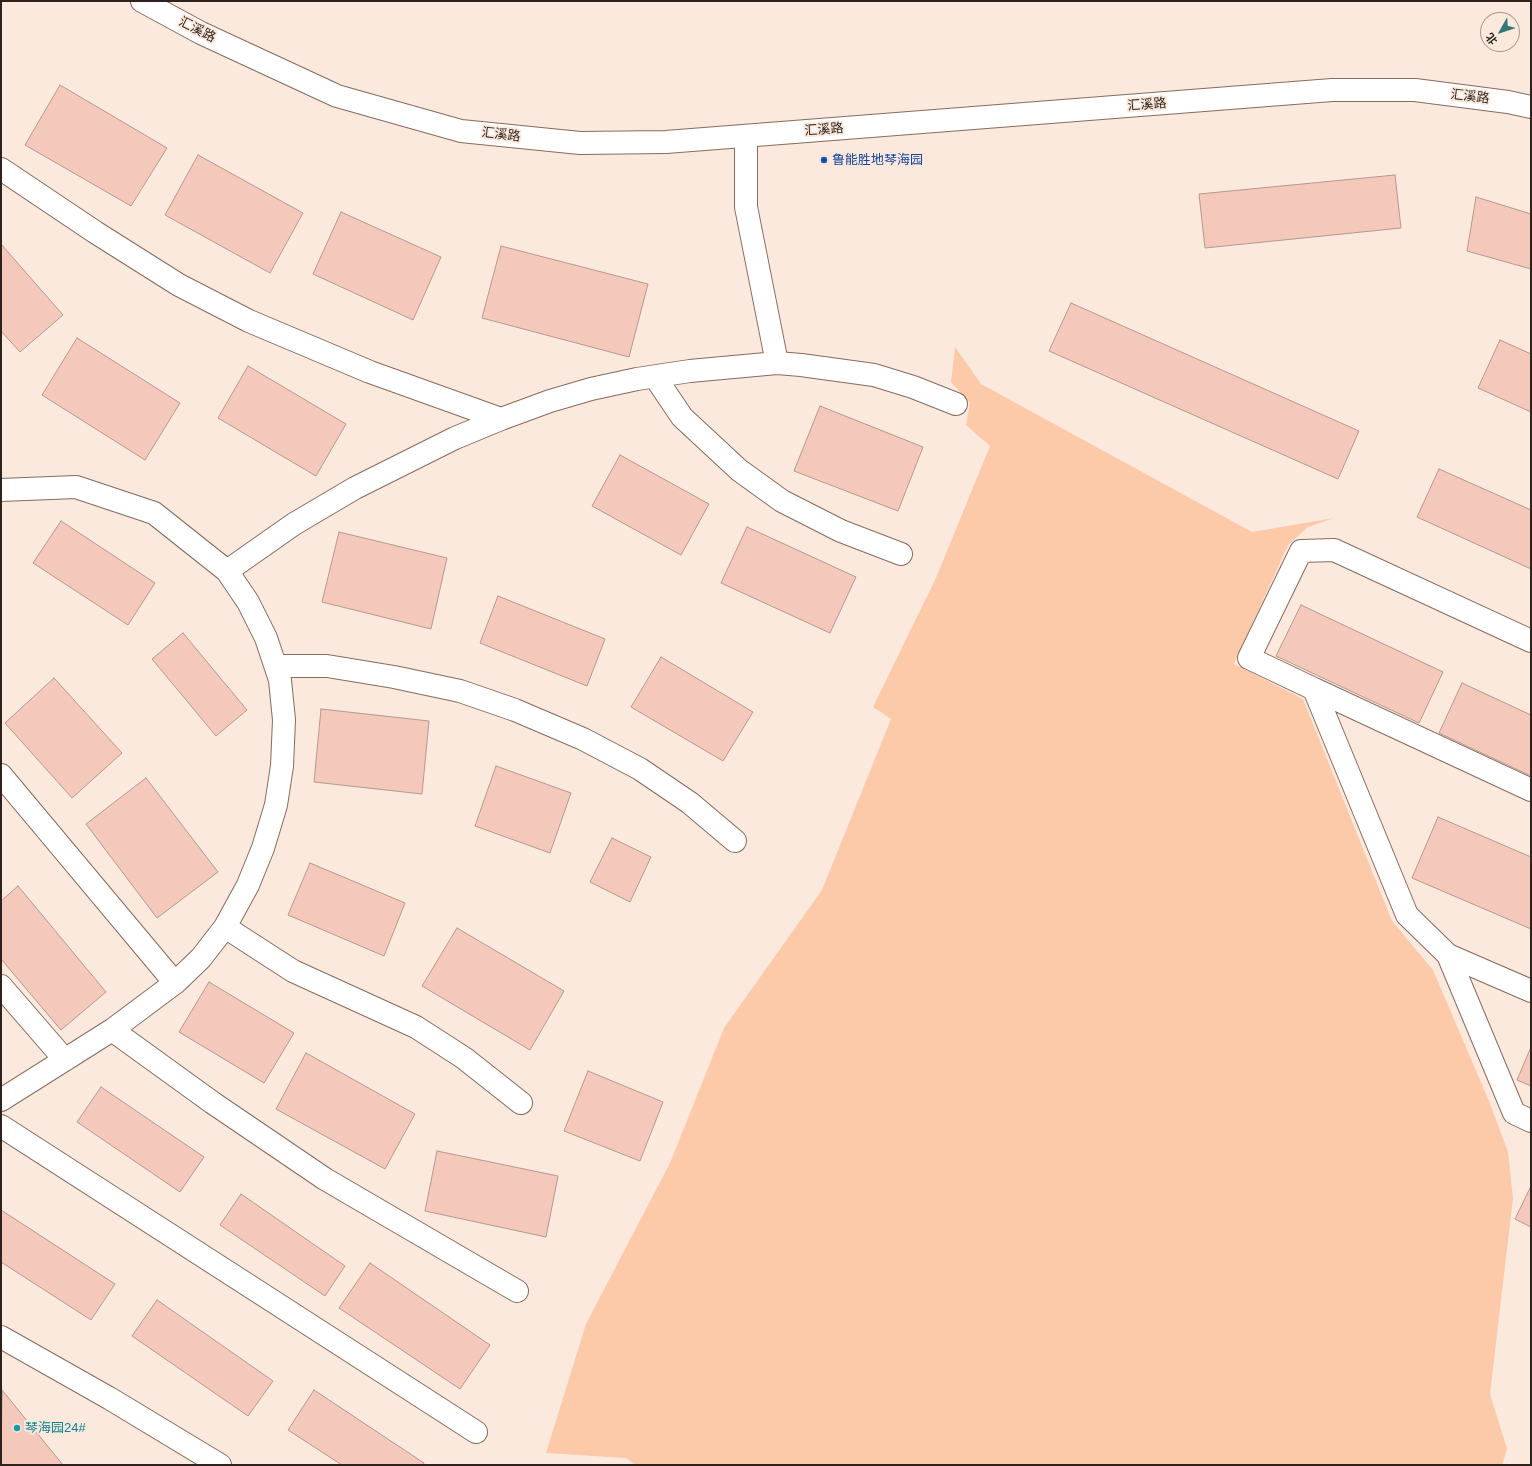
<!DOCTYPE html>
<html>
<head>
<meta charset="utf-8">
<style>
	body { margin:0 }
	#map { position:relative; width:1532px; height:1466px; overflow:hidden; background:#fbe9de; font-family:Arial,"Noto Sans SC",sans-serif }
	canvas { display:block }
	.frame { position:absolute; inset:0; border:2px solid #2e231c; pointer-events:none }
	.north { position:absolute; left:1480px; top:12px; width:40px; height:40px; box-sizing:border-box; background:#fbe9de; border:1px solid #a99a90; border-radius:50%; rotate:231deg; font-size:11px; font-weight:700; line-height:16px; text-align:center; color:#2e231c }
	.north::after { content:''; display:block; margin:auto; width:14px; height:18px; background:#327a73; clip-path:polygon(50% 0,100% 100%,50% 72%,0 100%) }
</style>
</head>
<body>
<div id="map">
<canvas width="1532" height="1466"></canvas>
<div class="frame"></div>
<div class="north">北</div>
</div>
<script>
const c = document.querySelector('canvas').getContext('2d');
c.lineJoin = 'round';
function fill(path, color) {
  c.fillStyle = color;
  c.fill(path, 'evenodd');
}
function toPath(rows) {
  const path = new Path2D();
  for (const r of rows) {
    path.moveTo(r[0], r[1]);
    for (let i = 2; i < r.length; i += 2) path.lineTo(r[i], r[i + 1]);
  }
  return path;
}
function strokePath(path, color, width, dash) {
  c.strokeStyle = color;
  c.lineWidth = width;
  c.lineCap = dash ? 'butt' : 'round';
  c.setLineDash(dash || []);
  c.stroke(path);
}
function label(font, color, halo, rows, align = 'center') {
  c.font = font + ' Arial,"Noto Sans SC",sans-serif';
  c.lineWidth = 4;
  c.setLineDash([]);
  c.textBaseline = 'middle';
  c.strokeStyle = halo;
  c.fillStyle = color;
  for (const [text, x, y, turn = 0] of rows) {
    c.save();
    c.translate(x, y);
    c.rotate((+turn || 0) * Math.PI / 180);
    c.textAlign = isNaN(turn) ? turn : align;
    if (halo) c.strokeText(text, 0, 0);
    c.fillText(text, 0, 0);
    c.restore();
  }
}
fill(toPath([
	[955,347,981,384,1252,532,1334,518,1308,527,1288,545,1234,664,1303,699,1392,921,1433,970,1489,1101,1508,1152,1513,1198,1490,1394,1507,1449,1502,1465,635,1465,626,1458,546,1453,586,1324,670,1163,724,1028,822,890,891,719,873,707,936,578,990,446,966,425,970,403,951,382]
]), '#fcc9a9');
const building = toPath([
	[60,85,167,148,131,206,25,145,60,85],
	[198,155,303,213,270,273,165,215,198,155],
	[1395,175,1401,228,1205,248,1199,194,1395,175],
	[1476,197,1531,214,1531,269,1467,251,1476,197],
	[341,212,441,257,413,320,313,274,341,212],
	[1,244,63,315,20,352,1,331,1,244],
	[501,246,648,284,629,357,482,318,501,246],
	[1071,303,1359,431,1338,479,1049,351,1071,303],
	[77,338,180,403,145,460,42,395,77,338],
	[1500,340,1531,354,1531,412,1478,388,1500,340],
	[248,366,346,424,316,476,218,418,248,366],
	[820,406,923,447,898,511,794,471,820,406],
	[620,455,709,504,681,555,592,506,620,455],
	[1439,469,1531,510,1531,569,1417,517,1439,469],
	[61,521,155,583,128,625,33,563,61,521],
	[747,527,856,577,830,633,721,583,747,527],
	[339,532,447,558,431,629,322,602,339,532],
	[498,596,605,639,587,686,480,643,498,596],
	[1301,605,1443,672,1419,723,1276,656,1301,605],
	[183,633,247,710,216,736,152,659,183,633],
	[661,657,753,712,723,761,631,707,661,657],
	[54,678,122,753,72,798,5,723,54,678],
	[1462,683,1531,715,1531,776,1439,733,1462,683],
	[321,709,429,721,422,794,314,782,321,709],
	[496,766,571,793,550,853,475,826,496,766],
	[146,778,218,872,157,918,86,824,146,778],
	[1438,817,1531,857,1531,929,1412,878,1438,817],
	[612,838,651,857,630,902,590,882,612,838],
	[310,863,405,903,384,956,288,915,310,863],
	[18,886,106,992,61,1030,1,959,1,901,18,886],
	[457,928,564,991,530,1050,422,986,457,928],
	[209,982,294,1033,264,1083,179,1032,209,982],
	[1531,1047,1531,1086,1517,1080,1531,1047],
	[306,1053,415,1114,385,1169,276,1109,306,1053],
	[588,1071,663,1102,640,1161,564,1131,588,1071],
	[101,1087,204,1157,180,1192,77,1122,101,1087],
	[437,1151,558,1176,546,1237,425,1211,437,1151],
	[1531,1186,1531,1227,1515,1219,1531,1186],
	[241,1194,345,1266,325,1296,220,1225,241,1194],
	[1,1210,115,1284,91,1320,1,1262,1,1210],
	[370,1263,490,1345,460,1389,339,1308,370,1263],
	[157,1300,273,1381,248,1416,132,1336,157,1300],
	[2,1390,63,1465,1,1465,2,1390],
	[314,1390,424,1463,423,1465,342,1465,288,1430,314,1390]
]);
fill(building, '#f4c9bc');
strokePath(building, '#b6978d', 1);
const minor = toPath([
	[1,169,95,232,179,285,249,321,370,372,501,419],
	[777,363,801,365,874,375,913,387,956,404],
	[655,377,682,417,739,470,782,501,841,531,901,554],
	[1,490,76,487,154,513,227,571,248,602,266,638,280,680,284,720,282,766,276,805,263,848,248,885,225,927,201,958,175,983,112,1030,1,1100],
	[227,571,294,524,355,488,455,438,501,419,550,401,591,389,637,379,690,371,777,363,746,207,746,136],
	[1531,641,1334,550,1301,551,1249,658,1314,689,1407,915,1448,955,1531,991],
	[276,666,327,666,394,677,460,691,515,710,583,739,640,769,690,803,735,841],
	[1314,689,1531,790],
	[1,775,175,983],
	[225,927,293,971,416,1027,464,1058,521,1103],
	[1448,955,1514,1113,1531,1121],
	[1,986,65,1060],
	[112,1030,213,1103,325,1179,517,1291],
	[1,1126,476,1432],
	[1,1337,109,1398,220,1465]
]);
const tertiary = toPath([
	[142,1,201,33,337,96,461,131,580,143,666,142,1332,90,1415,90,1508,102,1531,107]
]);
strokePath(minor, '#856c5c', 24);
strokePath(tertiary, '#856c5c', 24);
strokePath(minor, '#fff', 22);
strokePath(tertiary, '#fff', 22);
for (const [x, y, r, color] of [
	[824,160,4,"#1a4fb4"],
	[17,1428,4,"#0f9aa8"]
]) {
  const dot = new Path2D();
  dot.arc(x, y, r, 0, 2 * Math.PI);
  c.fillStyle = color;
  c.fill(dot);
  strokePath(dot, '#fbe9de', 1.5);
}
label('13px', '#2e231c', '#fbe9de', [
	["汇溪路",197,30,27],
	["汇溪路",1470,97,7],
	["汇溪路",1147,105,-4],
	["汇溪路",824,130,-4],
	["汇溪路",501,135,7]
]);
label('13px', '#164399', '#fbe9de', [
	["鲁能胜地琴海园",832,160]
], 'left');
label('13px', '#0d838f', '#fbe9de', [
	["琴海园24#",25,1428]
], 'left');
</script>
</body>
</html>
